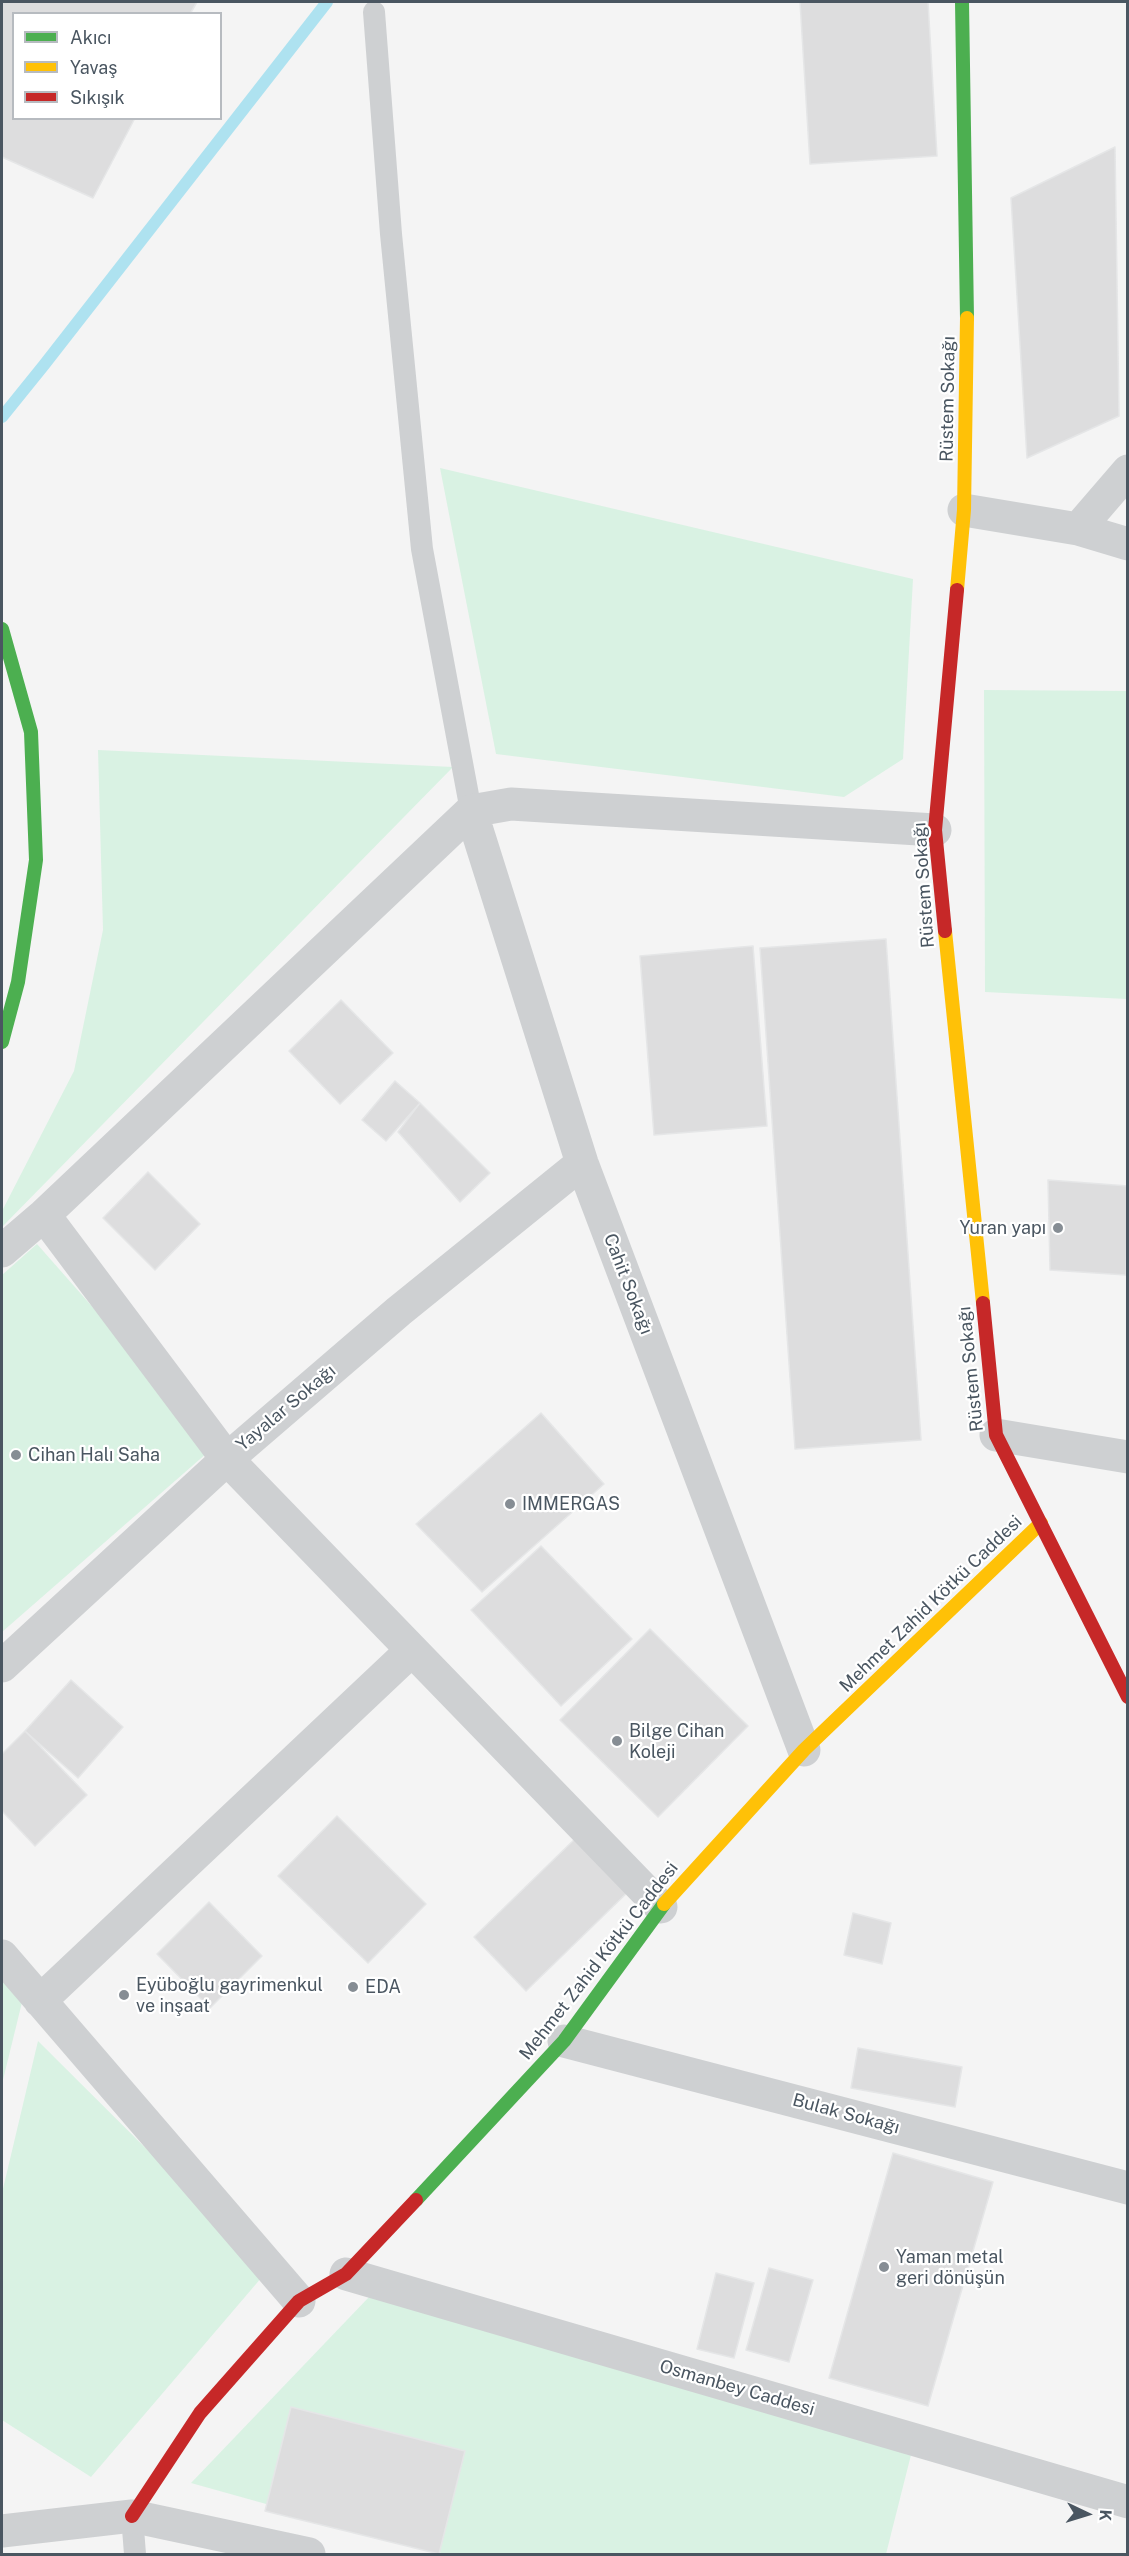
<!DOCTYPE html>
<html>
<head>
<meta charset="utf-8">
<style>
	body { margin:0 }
	#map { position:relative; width:1129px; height:2556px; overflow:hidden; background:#f4f4f4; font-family:"Public Sans",sans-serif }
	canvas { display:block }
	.frame { position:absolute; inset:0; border:3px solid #4a5661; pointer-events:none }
	.legend { position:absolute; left:12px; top:12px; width:210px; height:108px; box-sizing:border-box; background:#fff; border:2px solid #b7bbc0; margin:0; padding:8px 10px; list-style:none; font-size:18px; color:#4a5661 }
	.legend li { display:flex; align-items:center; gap:12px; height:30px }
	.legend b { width:30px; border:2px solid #b7bbc0 }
	.north { position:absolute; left:1057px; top:2484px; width:60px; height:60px; -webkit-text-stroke:4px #fff; paint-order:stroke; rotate:94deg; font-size:16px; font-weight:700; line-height:24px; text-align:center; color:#4a5661 }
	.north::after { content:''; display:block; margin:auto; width:21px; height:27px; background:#4a5661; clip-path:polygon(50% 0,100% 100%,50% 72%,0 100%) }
</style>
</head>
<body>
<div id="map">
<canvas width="1129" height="2556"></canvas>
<div class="frame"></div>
<ul class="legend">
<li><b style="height:8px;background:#4caf50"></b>Akıcı</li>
<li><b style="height:8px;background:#ffc107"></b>Yavaş</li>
<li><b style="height:8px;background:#c62828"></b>Sıkışık</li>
</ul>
<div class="north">K</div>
</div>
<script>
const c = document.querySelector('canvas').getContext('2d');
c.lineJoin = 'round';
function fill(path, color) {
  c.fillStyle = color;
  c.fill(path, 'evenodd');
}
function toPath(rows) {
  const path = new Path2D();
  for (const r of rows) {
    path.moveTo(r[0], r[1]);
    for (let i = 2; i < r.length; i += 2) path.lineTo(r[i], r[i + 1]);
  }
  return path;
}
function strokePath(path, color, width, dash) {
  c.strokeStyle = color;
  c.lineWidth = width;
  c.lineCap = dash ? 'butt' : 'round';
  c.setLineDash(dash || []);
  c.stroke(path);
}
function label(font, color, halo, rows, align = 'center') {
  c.font = font + ' "Public Sans",sans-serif';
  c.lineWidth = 4.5;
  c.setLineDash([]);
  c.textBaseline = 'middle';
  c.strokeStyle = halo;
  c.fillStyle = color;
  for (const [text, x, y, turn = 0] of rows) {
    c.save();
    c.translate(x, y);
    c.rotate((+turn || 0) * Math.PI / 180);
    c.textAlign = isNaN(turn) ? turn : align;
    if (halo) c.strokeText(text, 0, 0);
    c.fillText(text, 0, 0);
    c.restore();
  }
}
fill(toPath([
	[440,468,913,579,903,759,844,797,496,754],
	[984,690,1127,691,1127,999,985,992],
	[98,750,453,767,2,1227,2,1211,74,1071,103,930],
	[37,1244,215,1446,2,1632,2,1275],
	[2,1963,25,1990,2,2084],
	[38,2041,268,2270,91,2477,2,2420,2,2193],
	[369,2297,915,2439,886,2554,445,2554,191,2483]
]), '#d9f2e3');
strokePath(toPath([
	[2,417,44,365,327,2]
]), '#aee2f0', 12);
const building = toPath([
	[2,2,197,2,190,14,14,14,14,118,135,118,93,198,2,157,2,2],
	[800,2,928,2,937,156,810,164,800,2],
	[1115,147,1119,416,1027,458,1011,198,1115,147],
	[886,939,921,1440,795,1449,760,948,886,939],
	[753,946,767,1126,654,1135,640,956,753,946],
	[341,1000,393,1053,340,1104,289,1051,341,1000],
	[395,1081,420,1103,386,1141,362,1120,395,1081],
	[420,1103,490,1173,460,1202,398,1132,420,1103],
	[148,1172,200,1224,155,1270,103,1218,148,1172],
	[1048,1180,1128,1186,1126,1275,1050,1270,1048,1180],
	[541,1413,604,1484,482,1592,416,1524,541,1413],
	[541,1546,632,1639,561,1706,471,1610,541,1546],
	[650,1629,748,1726,658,1817,560,1720,650,1629],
	[71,1680,123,1727,78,1778,25,1731,71,1680],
	[25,1731,87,1795,35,1846,2,1811,2,1754,25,1731],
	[337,1816,426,1904,368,1963,278,1876,337,1816],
	[581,1833,633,1887,526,1991,474,1937,581,1833],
	[209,1902,262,1956,210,2008,157,1954,209,1902],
	[853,1913,891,1923,882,1964,844,1955,853,1913],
	[858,2048,962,2067,955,2107,851,2088,858,2048],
	[893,2153,993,2182,928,2406,829,2378,893,2153],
	[769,2268,813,2280,789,2362,746,2350,769,2268],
	[716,2273,754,2283,734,2358,697,2349,716,2273],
	[291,2407,465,2451,439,2554,265,2511,291,2407]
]);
fill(building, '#ddddde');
strokePath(building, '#e5e6e7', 1.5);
strokePath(toPath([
	[374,12,391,234,422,549,471,811],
	[132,2516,135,2554]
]), '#ced0d2', 22);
strokePath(toPath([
	[964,510,1078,529,1128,544],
	[1078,529,1128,471],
	[471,811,582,1163,804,1750],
	[44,1215,227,1459,661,1907],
	[2,1251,44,1215,471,811,511,804,935,830],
	[996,1435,1128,1457],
	[2,1666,227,1459,399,1311,582,1163],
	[2,1956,299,2301],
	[40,2001,412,1650],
	[564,2041,1128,2188],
	[346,2274,1128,2502],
	[2,2531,132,2516,309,2554]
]), '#ced0d2', 33);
strokePath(toPath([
	[962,2,967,318],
	[2,629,31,732,36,860,18,982,2,1042],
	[416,2200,564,2041,664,1904]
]), '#4caf50', 14);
strokePath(toPath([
	[957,590,964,510,967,318],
	[945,931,983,1303],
	[664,1904,804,1750,1041,1523]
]), '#ffc107', 14);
strokePath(toPath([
	[945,931,935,830,957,590],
	[983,1303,996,1435,1128,1697],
	[132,2516,200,2413,299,2301,346,2274,416,2200]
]), '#c62828', 14);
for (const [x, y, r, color] of [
	[1058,1228,6,"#868d94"],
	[16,1455,6,"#868d94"],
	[510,1504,6,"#868d94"],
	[617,1741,6,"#868d94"],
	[353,1987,6,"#868d94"],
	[124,1995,6,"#868d94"],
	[884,2267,6,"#868d94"]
]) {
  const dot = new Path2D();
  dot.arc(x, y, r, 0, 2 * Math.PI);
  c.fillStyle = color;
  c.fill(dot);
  strokePath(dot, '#fff', 2);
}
label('18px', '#4a5661', '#fff', [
	["Rüstem Sokağı",948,399,-89],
	["Rüstem Sokağı",924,885,-94],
	["Cahit Sokağı",628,1284,69],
	["Rüstem Sokağı",971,1369,-96],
	["Yayalar Sokağı",286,1408,-40],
	["Mehmet Zahid Kötkü Caddesi",931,1604,-44],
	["Mehmet Zahid Kötkü Caddesi",599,1961,-52],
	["Bulak Sokağı",846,2114,15],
	["Osmanbey Caddesi",737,2388,16]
]);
label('18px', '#4a5661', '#fff', [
	["Yuran yapı",1046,1228,"right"],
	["Cihan Halı Saha",28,1455],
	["IMMERGAS",522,1504],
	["Bilge Cihan",629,1731],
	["Koleji",629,1752],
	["Eyüboğlu gayrimenkul",136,1985],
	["ve inşaat",136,2006],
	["EDA",365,1987],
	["Yaman metal",896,2257],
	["geri dönüşün",896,2278]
], 'left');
</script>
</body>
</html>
